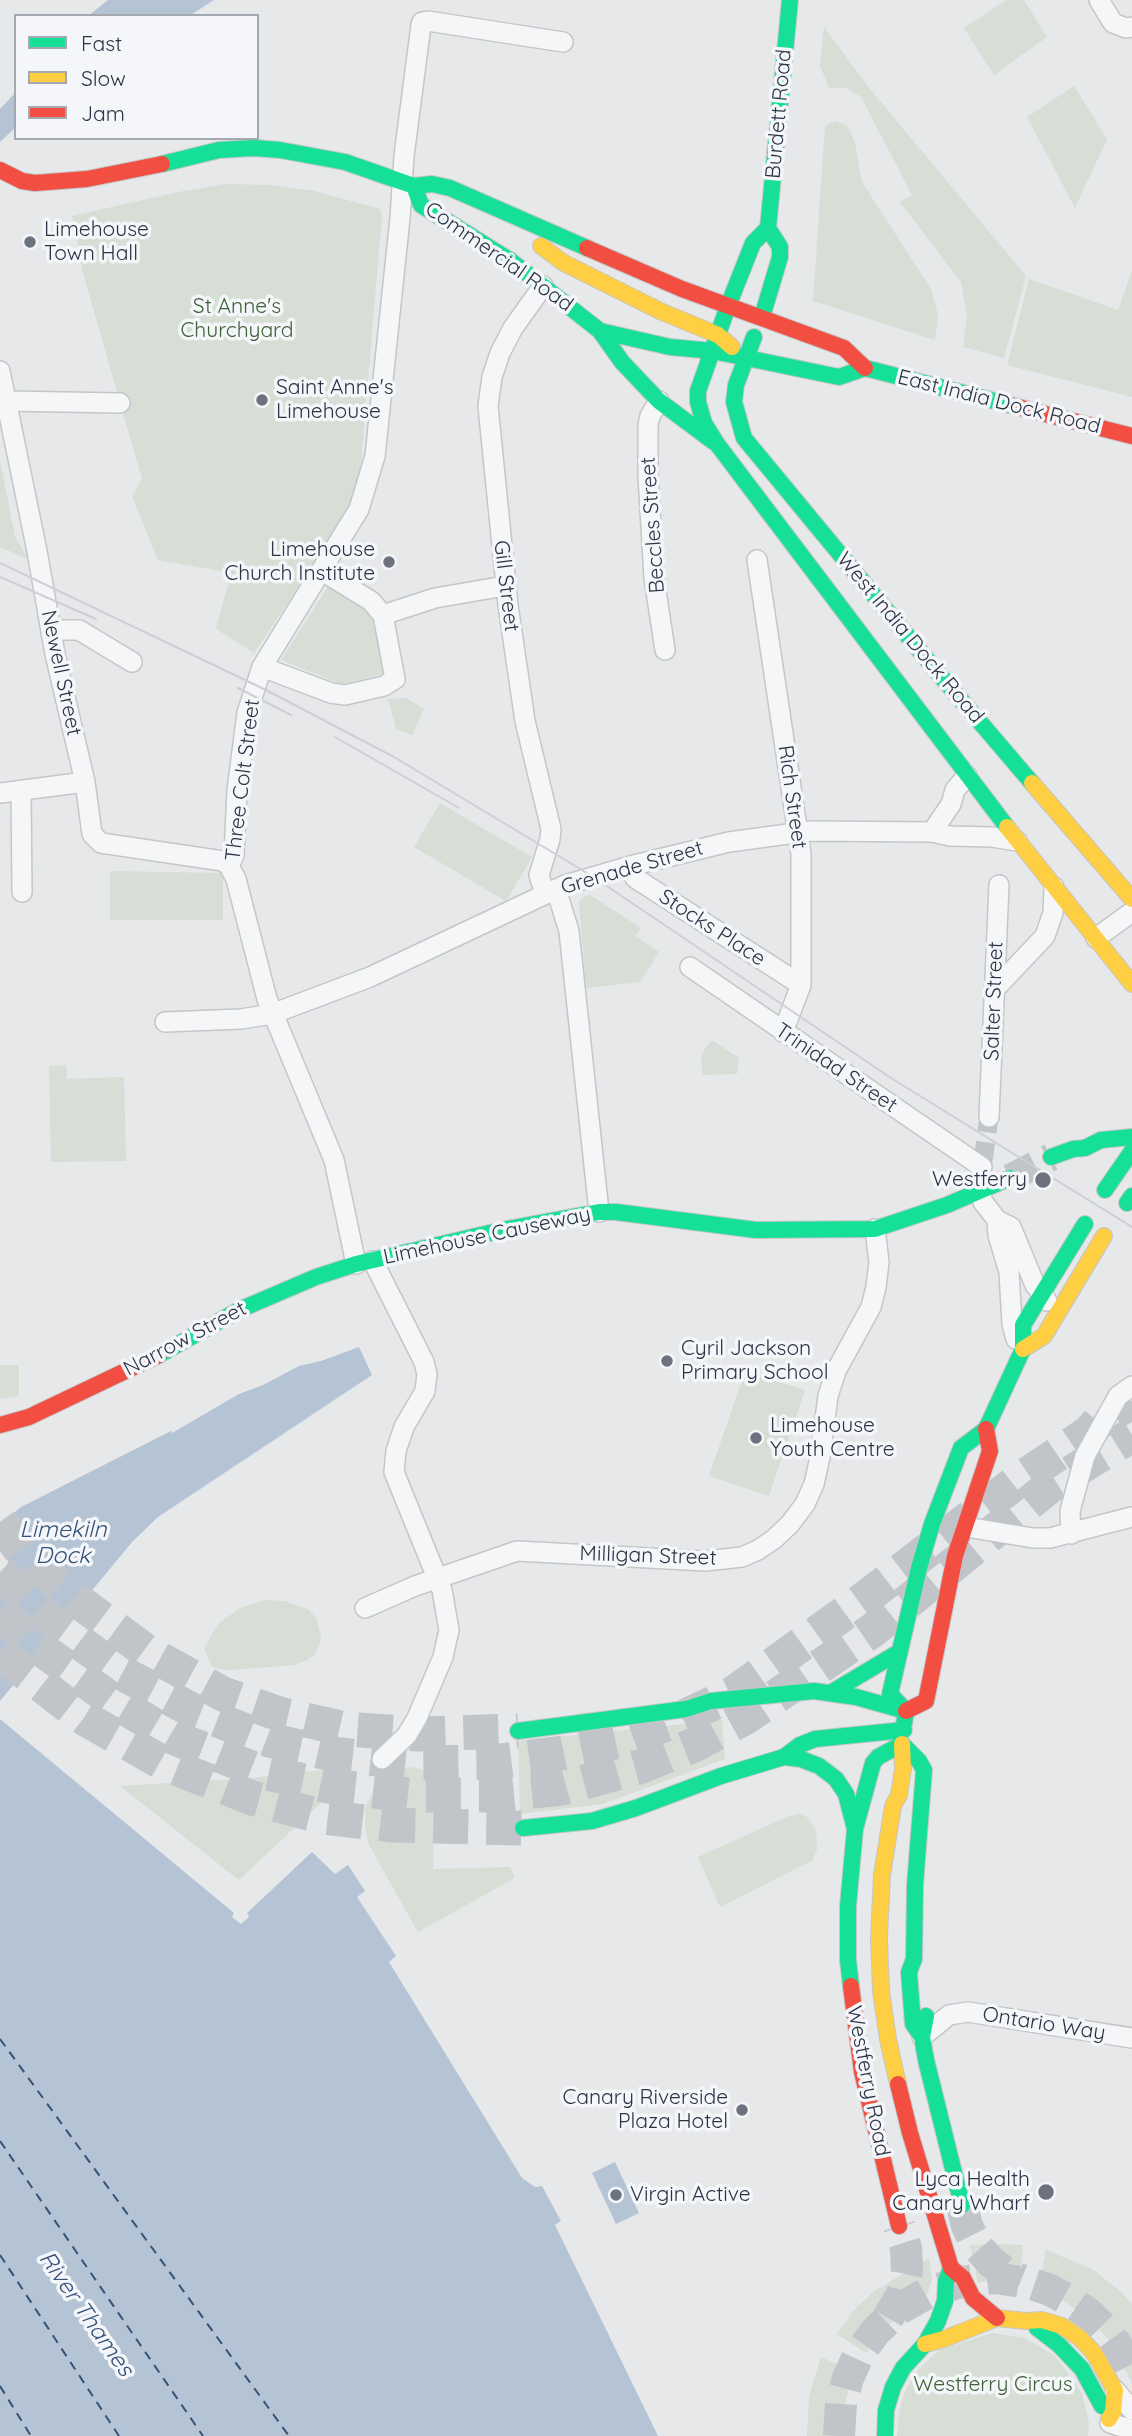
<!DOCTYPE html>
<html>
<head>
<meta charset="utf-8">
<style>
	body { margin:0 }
	#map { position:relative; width:1132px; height:2436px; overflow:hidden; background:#e6e8ea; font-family:Quicksand,sans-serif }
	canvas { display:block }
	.legend { position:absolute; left:14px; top:14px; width:245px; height:126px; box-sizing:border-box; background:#f4f6f9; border:2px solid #a4a8b1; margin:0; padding:9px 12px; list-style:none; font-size:21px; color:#2b3445 }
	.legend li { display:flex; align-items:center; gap:14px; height:35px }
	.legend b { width:35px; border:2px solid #a4a8b1 }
</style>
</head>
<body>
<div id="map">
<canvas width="1132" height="2436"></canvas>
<ul class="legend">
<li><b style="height:9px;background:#16e098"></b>Fast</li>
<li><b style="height:9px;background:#ffcf43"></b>Slow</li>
<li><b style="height:9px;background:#f24e42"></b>Jam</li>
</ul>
</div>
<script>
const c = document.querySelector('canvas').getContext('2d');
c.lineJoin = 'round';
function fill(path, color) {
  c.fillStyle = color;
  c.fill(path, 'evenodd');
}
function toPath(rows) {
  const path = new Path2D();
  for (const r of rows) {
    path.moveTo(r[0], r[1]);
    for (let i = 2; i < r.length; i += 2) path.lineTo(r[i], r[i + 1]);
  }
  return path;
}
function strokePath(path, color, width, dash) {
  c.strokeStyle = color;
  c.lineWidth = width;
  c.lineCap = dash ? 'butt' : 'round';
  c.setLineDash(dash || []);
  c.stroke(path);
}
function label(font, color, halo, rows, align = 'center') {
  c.font = font + ' Quicksand,sans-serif';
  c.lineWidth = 7;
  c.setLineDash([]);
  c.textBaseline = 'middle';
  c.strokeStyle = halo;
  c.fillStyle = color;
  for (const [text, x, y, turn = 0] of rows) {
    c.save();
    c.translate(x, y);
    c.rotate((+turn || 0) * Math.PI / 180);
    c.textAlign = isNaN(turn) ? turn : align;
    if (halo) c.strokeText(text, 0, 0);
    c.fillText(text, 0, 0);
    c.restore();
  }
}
fill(toPath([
	[1006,0,1024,0,1047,37,994,75,964,28],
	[824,27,870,89,1026,276,1004,358,963,347,967,315,961,282,900,202,912,195,861,97,846,88,829,88,820,66],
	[1074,86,1107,139,1075,208,1027,117],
	[836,121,847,126,855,142,862,182,931,289,938,315,935,340,813,301,825,126],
	[226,184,271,185,314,191,380,209,382,216,358,498,254,653,216,629,231,573,158,560,132,496,142,479,83,273,72,216,178,192],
	[1132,271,1132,397,1007,365,1029,279,1118,310],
	[0,460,15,537,28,559,0,547],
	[329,585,375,615,387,666,383,674,341,684,281,660],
	[406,698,424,709,412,735,396,729,388,699],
	[440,803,532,857,506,901,414,847],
	[110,871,223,873,223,920,110,920],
	[589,894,641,928,635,936,659,952,640,982,586,988,579,901],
	[712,1040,739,1058,737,1074,703,1075,701,1061,704,1050],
	[66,1065,67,1079,124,1077,126,1161,51,1162,49,1066],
	[0,1365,19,1365,19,1396,0,1399],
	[745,1371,805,1390,769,1496,709,1476],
	[266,1600,285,1601,298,1606,308,1609,316,1618,321,1636,319,1646,314,1655,307,1660,294,1665,231,1670,217,1669,211,1665,204,1648,218,1624,240,1608],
	[722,1720,725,1759,603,1804,520,1814,518,1741],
	[348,1767,323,1801,239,1880,120,1786,250,1778],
	[413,1767,423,1770,434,1787,433,1869,510,1867,515,1878,418,1932,369,1845,365,1827,365,1808,372,1794,392,1775,404,1768],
	[800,1814,807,1817,816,1830,817,1849,813,1860,720,1907,698,1857,789,1816],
	[999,2244,1023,2245,1020,2284,997,2281,978,2282,970,2245],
	[1046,2250,1092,2269,1118,2289,1132,2304,1132,2384,1113,2345,1091,2320,1055,2295,1038,2288],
	[929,2258,932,2280,927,2295,898,2315,866,2353,837,2334,852,2312,873,2292],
	[992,2333,1025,2338,1055,2356,1082,2393,1089,2422,1088,2436,897,2436,899,2412,904,2393,917,2371,939,2350],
	[821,2357,854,2372,845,2403,844,2436,807,2436,809,2396]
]), '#d6ded6');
fill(toPath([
	[108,0,214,0,189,16,88,16],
	[16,92,16,127,0,142,0,109],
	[359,1347,372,1375,158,1517,133,1541,0,1701,0,1586,3,1585,6,1575,15,1512,21,1507,171,1431,172,1433,239,1394,263,1385,299,1366,321,1361],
	[0,1719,234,1913,232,1917,241,1924,249,1917,247,1913,312,1852,335,1874,348,1865,365,1891,357,1897,396,1956,389,1962,522,2178,535,2187,542,2186,561,2221,555,2225,658,2436,0,2436],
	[615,2162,639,2213,616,2224,592,2173]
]), '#b4c4d5');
strokePath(toPath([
	[0,2039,289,2436],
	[0,2141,203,2436],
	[0,2255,119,2436],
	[0,2386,31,2436]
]), '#34527a', 2, [9, 7]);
strokePath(toPath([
	[983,1161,989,1117],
	[1118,2348,1132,2340]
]), '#c1c4c9', 19, [19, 10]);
strokePath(toPath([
	[1010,1178,1051,1157]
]), '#c1c4c9', 28, [28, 14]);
strokePath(toPath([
	[962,2205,967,2226,977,2246,991,2262,1009,2275,1021,2280],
	[888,2318,902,2294,907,2271,906,2248,899,2226],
	[839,2436,841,2404,848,2378,859,2354,875,2332,899,2309,929,2292,961,2282,995,2278,1029,2283,1050,2290,1070,2301,1089,2314,1105,2330,1118,2348,1132,2375]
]), '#c1c4c9', 32, [32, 16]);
strokePath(toPath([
	[0,1522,23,1553,74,1598,147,1652,223,1694,279,1714,345,1729,417,1734,518,1731],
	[0,1572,51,1621,120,1672,192,1710,269,1740,332,1754,413,1763,492,1762,562,1753,624,1740,680,1719,734,1693,864,1599,1015,1483,1090,1432,1100,1420,1132,1402],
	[0,1610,30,1641,112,1700,177,1739,262,1772,329,1786,409,1795,491,1795,562,1788,639,1767,694,1745,746,1717,873,1630,1050,1486,1132,1435],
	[0,1653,84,1718,163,1763,252,1798,323,1817,393,1825,523,1828]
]), '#c1c4c9', 35, [35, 18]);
const street = toPath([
	[1099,0,1113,23,1126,28,1132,27],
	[543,286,513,328,500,353,492,377,488,406,508,605,525,721,551,829,550,839,539,875,545,894],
	[0,371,37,551,55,654,85,782,92,834,101,843,223,861,229,866],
	[6,401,120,403],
	[659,401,650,416,648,425,648,476,654,578,665,650],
	[757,560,801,854,801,985,783,1032],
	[383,615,435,598,505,586],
	[51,630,79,630,132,662],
	[262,667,331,693,345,695,384,686,395,679,383,615,371,601,322,571],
	[21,791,22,892],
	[0,793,85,782],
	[932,832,951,804,955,790,967,776],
	[229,866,234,855,237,790,247,713,262,667,359,509,375,456,400,218,404,156,421,25,422,22,428,21,563,42],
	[229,866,236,879,267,999,334,1160,356,1264],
	[630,866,635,878,801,985],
	[556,889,569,931,599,1212],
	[1096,938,1132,912],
	[690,967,982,1167],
	[994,990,1045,936,1053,913,1054,887],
	[165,1022,241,1019,272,1014,370,977,565,885,630,866,729,842,810,831,932,832,950,836,992,837,1017,841],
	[989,1117,999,885],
	[982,1179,980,1191,983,1202,997,1220,1011,1227,1035,1285,1047,1301],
	[997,1220,998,1235,1009,1272,1012,1324,1016,1339],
	[373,1261,424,1362,427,1374,425,1391,404,1427,396,1451,394,1472,442,1590,449,1630,443,1657,417,1718,407,1735,382,1759],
	[966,1527,1033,1538,1050,1538,1132,1517],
	[1071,1534,1070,1511,1085,1456,1118,1396,1132,1386],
	[365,1608,415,1586,517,1551,705,1561,742,1557,758,1550,774,1539,790,1524,805,1504,814,1484,820,1457,828,1396,836,1371,871,1307,876,1287,879,1262,875,1229],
	[922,2037,949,2015,968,2012,1132,2038],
	[1115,2390,1132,2410],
	[1110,2423,1132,2430]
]);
const fast = toPath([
	[162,164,219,150,254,148,280,150,345,162,414,186,432,184,450,188,587,248],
	[414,186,421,205,511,261,600,331,670,347,713,351,839,377,865,368,1014,406],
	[728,306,753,243,768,228],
	[728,306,698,391,698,402,704,423,717,444,1007,827],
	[762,317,780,257,780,247,768,228,790,0],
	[600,331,622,362,659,401,714,442],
	[754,337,736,385,734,402,744,438,944,680,1032,783],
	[1051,1157,1073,1149,1085,1148,1101,1140,1132,1137],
	[1105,1190,1132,1151],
	[1127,1203,1132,1196],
	[159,1355,239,1310,316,1277,356,1264,507,1229,599,1212,616,1212,756,1230,875,1229,947,1205,1010,1178],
	[832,1692,899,1652],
	[904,1724,906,1711,890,1694,919,1568,932,1524,961,1448,986,1429,1023,1349,1023,1325,1085,1224],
	[518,1731,686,1709,711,1701,814,1691,856,1697,906,1711],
	[902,1744,919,1761,924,1770,915,1885,914,1959,909,1972,913,2024,922,2037],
	[784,1757,801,1759,819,1766,836,1779,846,1794,855,1829],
	[523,1828,592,1821,636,1808,721,1776,784,1757,800,1745,815,1739,904,1730],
	[851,1986,848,1960,848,1906,855,1829,873,1763,878,1757,902,1744],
	[926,2016,922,2037,926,2060,962,2205],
	[1037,2328,1059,2345,1082,2369,1102,2406],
	[885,2436,886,2410,893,2387,903,2368,925,2344,938,2321,945,2301,946,2281,951,2268]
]);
const slow = toPath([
	[541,246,564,263,660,311,718,335,732,347],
	[1032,783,1132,899],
	[1007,827,1132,984],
	[1023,1349,1044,1336,1104,1236],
	[898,2084,888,2039,881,1991,879,1938,882,1875,893,1806,899,1795,903,1769,902,1744],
	[925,2344,944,2339,997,2318,1026,2321,1042,2320,1062,2326,1080,2338,1094,2353,1115,2390,1113,2412,1109,2419]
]);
const jam = toPath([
	[0,170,22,181,35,183,87,179,162,164],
	[587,248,682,289,844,348,865,368],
	[1014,406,1132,436],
	[0,1425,29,1417,159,1355],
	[906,1711,926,1701,955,1556,990,1451,986,1429],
	[851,1986,862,2072,899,2226],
	[898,2084,910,2133,951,2268,963,2278,973,2298,997,2318]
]);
strokePath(street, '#c4c6c8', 22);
strokePath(fast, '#c4c6c8', 18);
strokePath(slow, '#c4c6c8', 18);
strokePath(jam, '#c4c6c8', 18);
strokePath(street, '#f5f6f7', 19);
strokePath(fast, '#16e098', 16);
strokePath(slow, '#ffcf43', 16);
strokePath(jam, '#f24e42', 16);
strokePath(toPath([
	[0,563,266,690,394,757,592,876,891,1078,1132,1227],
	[0,577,96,619],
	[238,688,291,715],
	[335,737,459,808]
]), '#cecfd2', 2);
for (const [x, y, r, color] of [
	[30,242,7,"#6c737f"],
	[262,400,7,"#6c737f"],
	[389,562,7,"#6c737f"],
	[1043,1180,9,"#6c737f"],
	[667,1361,7,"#6c737f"],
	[756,1438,7,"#6c737f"],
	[742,2110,7,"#6c737f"],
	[1046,2192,9,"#6c737f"],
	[616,2195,7,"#6c737f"]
]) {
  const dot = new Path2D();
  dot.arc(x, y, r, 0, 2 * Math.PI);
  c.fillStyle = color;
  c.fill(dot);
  strokePath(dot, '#f4f6f9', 2.5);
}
label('21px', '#2b3445', '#f4f6f9', [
	["Burdett Road",779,114,-85],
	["Commercial Road",499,257,35],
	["East India Dock Road",999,402,14],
	["Beccles Street",653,525,-94],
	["Gill Street",506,586,83],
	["West India Dock Road",910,638,50],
	["Newell Street",61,673,78],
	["Three Colt Street",243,780,-83],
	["Rich Street",792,797,82],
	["Grenade Street",632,868,-16],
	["Stocks Place",712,928,33],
	["Salter Street",994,1001,-88],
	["Trinidad Street",836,1068,34],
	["Limehouse Causeway",487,1236,-12],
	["Narrow Street",185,1339,-28],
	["Milligan Street",648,1556,2],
	["Ontario Way",1044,2024,9],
	["Westferry Road",868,2081,79]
]);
label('21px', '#2b3445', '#f4f6f9', [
	["Limehouse",44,230],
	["Town Hall",44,254],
	["Saint Anne's",276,388],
	["Limehouse",276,412],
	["Limehouse",375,550,"right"],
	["Church Institute",375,574,"right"],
	["Westferry",1027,1180,"right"],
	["Cyril Jackson",681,1349],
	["Primary School",681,1373],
	["Limehouse",770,1426],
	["Youth Centre",770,1450],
	["Canary Riverside",728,2098,"right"],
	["Plaza Hotel",728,2122,"right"],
	["Lyca Health",1030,2180,"right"],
	["Canary Wharf",1030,2204,"right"],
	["Virgin Active",630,2195]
], 'left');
label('21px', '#3f6138', '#f4f6f9', [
	["St Anne's",237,307],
	["Churchyard",237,331],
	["Westferry Circus",993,2385]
]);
label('italic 23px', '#34527a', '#f4f6f9', [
	["Limekiln",63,1530],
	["Dock",63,1556],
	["River Thames",86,2314,55]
]);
</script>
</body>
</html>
